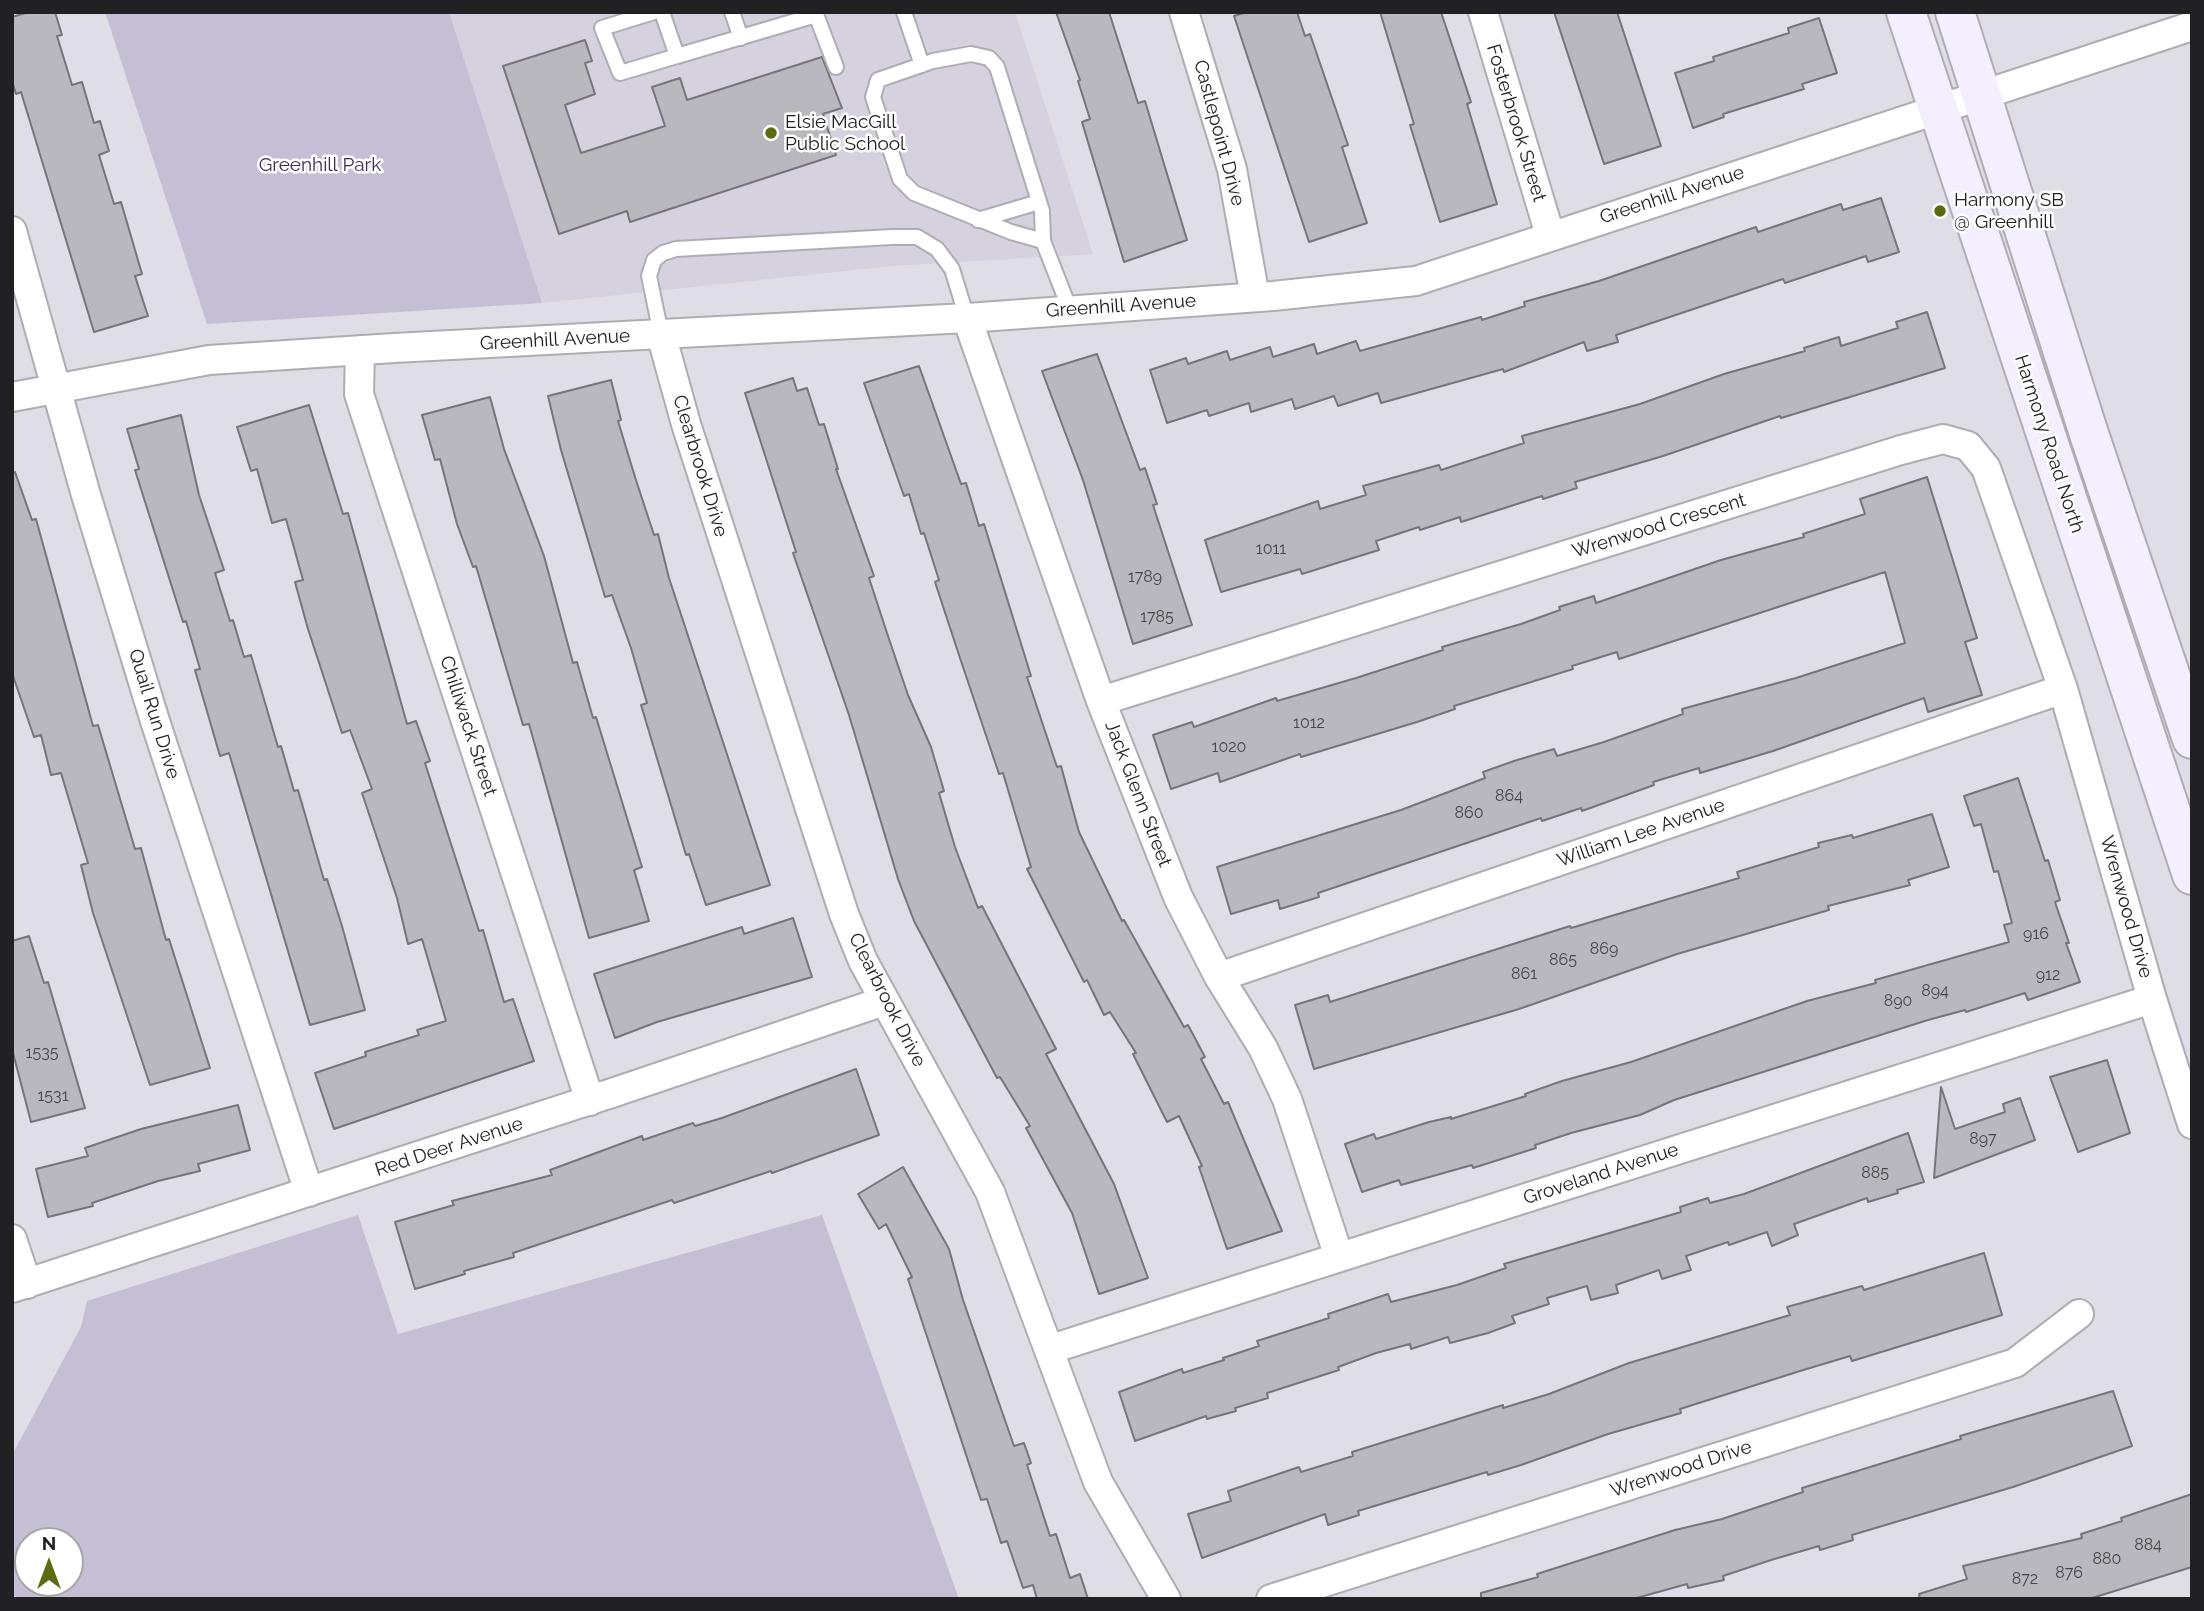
<!DOCTYPE html>
<html>
<head>
<meta charset="utf-8">
<style>
	body { margin:0 }
	#map { position:relative; width:2204px; height:1611px; overflow:hidden; background:#dfdde5; font-family:Raleway,sans-serif }
	canvas { display:block }
	.frame { position:absolute; inset:0; border:14px solid #212023; pointer-events:none }
	.north { position:absolute; left:14px; top:1527px; width:70px; height:70px; box-sizing:border-box; background:#fff; border:2px solid #a6a6a7; border-radius:50%; rotate:0deg; font-size:19px; font-weight:700; line-height:28px; text-align:center; color:#212023 }
	.north::after { content:''; display:block; margin:auto; width:24px; height:32px; background:#5e6a11; clip-path:polygon(50% 0,100% 100%,50% 72%,0 100%) }
</style>
</head>
<body>
<div id="map">
<canvas width="2204" height="1611"></canvas>
<div class="frame"></div>
<div class="north">N</div>
</div>
<script>
const c = document.querySelector('canvas').getContext('2d');
c.lineJoin = 'round';
function fill(path, color) {
  c.fillStyle = color;
  c.fill(path, 'evenodd');
}
function toPath(rows) {
  const path = new Path2D();
  for (const r of rows) {
    path.moveTo(r[0], r[1]);
    for (let i = 2; i < r.length; i += 2) path.lineTo(r[i], r[i + 1]);
  }
  return path;
}
function strokePath(path, color, width, dash) {
  c.strokeStyle = color;
  c.lineWidth = width;
  c.lineCap = dash ? 'butt' : 'round';
  c.setLineDash(dash || []);
  c.stroke(path);
}
function label(font, color, halo, rows, align = 'center') {
  c.font = font + ' Raleway,sans-serif';
  c.lineWidth = 5;
  c.setLineDash([]);
  c.textBaseline = 'middle';
  c.strokeStyle = halo;
  c.fillStyle = color;
  for (const [text, x, y, turn = 0] of rows) {
    c.save();
    c.translate(x, y);
    c.rotate((+turn || 0) * Math.PI / 180);
    c.textAlign = isNaN(turn) ? turn : align;
    if (halo) c.strokeText(text, 0, 0);
    c.fillText(text, 0, 0);
    c.restore();
  }
}
fill(toPath([
	[449,12,1015,12,1093,254,892,266,542,303]
]), '#d5d1df');
fill(toPath([
	[105,12,449,12,542,303,207,324],
	[358,1215,398,1334,822,1215,959,1599,12,1599,12,1455,81,1327,87,1301],
	[28,1541,70,1541,70,1583,28,1583]
]), '#c5bfd6');
const building = toPath([
	[29,12,55,12,62,35,57,36,72,85,82,82,94,123,100,121,109,151,99,155,114,204,121,202,142,274,135,276,148,316,94,332,21,92,16,94,12,81,12,17,29,12],
	[1056,12,1109,12,1138,103,1145,101,1187,240,1124,262,1082,122,1090,119,1078,81,1080,80,1056,12],
	[1247,12,1297,12,1305,36,1310,34,1348,145,1342,147,1367,223,1309,242,1234,16,1247,12],
	[1380,12,1441,12,1471,102,1467,104,1497,204,1440,222,1410,125,1414,124,1380,12],
	[1554,12,1617,12,1661,146,1604,164,1554,12],
	[1819,18,1837,73,1802,84,1804,89,1723,114,1724,117,1693,128,1675,73,1714,61,1713,57,1789,33,1788,28,1819,18],
	[585,40,592,61,585,63,595,94,565,105,581,153,665,126,652,87,680,78,687,100,822,57,842,108,823,114,836,155,630,222,627,211,559,234,503,66,585,40],
	[1881,198,1899,252,1868,262,1866,256,1785,283,1783,279,1616,335,1618,342,1587,351,1584,342,1504,372,1503,369,1381,403,1378,393,1338,406,1334,396,1295,409,1292,399,1251,412,1249,403,1209,416,1207,410,1167,423,1150,370,1186,358,1188,364,1227,351,1230,360,1270,347,1273,357,1314,344,1317,354,1356,341,1360,351,1481,317,1482,320,1525,306,1524,302,1599,281,1756,227,1758,232,1841,204,1843,210,1881,198],
	[1927,312,1945,368,1781,418,1780,416,1663,456,1575,482,1577,488,1543,499,1542,496,1461,522,1460,517,1420,530,1419,527,1376,541,1379,550,1337,563,1302,574,1300,569,1221,592,1205,540,1318,501,1320,509,1366,495,1363,486,1439,465,1441,470,1524,443,1522,436,1640,404,1724,374,1805,351,1804,348,1839,337,1841,346,1898,328,1896,322,1927,312],
	[1097,354,1140,470,1145,468,1157,504,1153,505,1192,625,1133,644,1083,480,1042,371,1097,354],
	[919,366,961,484,966,483,979,526,984,524,1031,676,1027,677,1057,767,1061,766,1079,832,1122,921,1124,920,1184,1027,1188,1025,1205,1057,1201,1059,1224,1104,1228,1102,1282,1231,1227,1249,1199,1167,1202,1166,1179,1116,1167,1122,1133,1054,1136,1053,1110,1012,1104,1015,1087,980,1084,982,1027,869,1031,867,1003,773,999,774,959,655,935,582,939,580,924,533,921,534,909,494,904,496,864,383,919,366],
	[793,378,797,391,807,388,819,425,824,424,838,469,836,469,874,576,869,578,887,633,908,695,931,747,944,791,939,793,955,847,978,908,982,906,1056,1049,1046,1054,1114,1184,1148,1278,1099,1294,1072,1213,1026,1128,1030,1126,1000,1077,997,1078,914,921,898,879,849,715,793,553,796,552,745,393,793,378],
	[611,380,621,420,618,421,635,477,654,535,658,534,669,578,770,885,706,905,689,854,686,855,641,705,647,703,631,648,612,595,605,597,561,450,548,396,611,380],
	[490,397,504,449,544,556,573,663,577,662,593,718,596,717,642,867,634,870,649,921,589,938,529,724,523,725,476,566,473,567,457,524,440,459,435,460,422,415,490,397],
	[309,405,343,514,348,513,407,724,416,721,430,761,425,763,479,931,483,930,504,1002,513,999,534,1061,334,1129,315,1073,366,1056,365,1052,419,1035,417,1030,446,1021,422,939,408,944,397,898,362,793,372,789,350,730,342,733,308,629,295,582,303,580,286,519,272,523,257,469,251,471,237,427,309,405],
	[181,415,199,495,224,570,215,573,230,621,233,620,244,657,251,655,278,747,281,746,294,791,298,790,324,880,327,879,342,926,365,1010,310,1025,229,753,220,756,195,670,200,669,186,621,183,622,135,470,139,469,127,429,181,415],
	[15,472,32,520,36,519,93,726,98,725,135,849,141,848,166,940,169,939,210,1068,150,1085,93,913,81,865,88,863,61,773,51,775,41,735,34,737,12,673,12,473,15,472],
	[1927,477,1977,638,1965,642,1982,695,1928,712,1924,698,1773,751,1700,773,1699,768,1653,782,1654,785,1582,811,1581,808,1542,821,1541,818,1318,893,1319,897,1280,909,1278,900,1231,914,1217,867,1401,810,1485,778,1483,772,1514,761,1554,749,1557,756,1604,742,1683,714,1682,709,1796,678,1905,643,1885,572,1619,659,1617,652,1572,666,1573,669,1454,706,1455,709,1417,722,1301,757,1300,754,1220,782,1218,773,1171,789,1153,735,1192,722,1194,727,1276,698,1277,701,1356,678,1443,650,1442,647,1521,624,1560,610,1559,607,1594,596,1596,603,1721,560,1804,537,1803,534,1865,514,1860,499,1927,477],
	[2018,778,2045,861,2048,860,2060,900,2055,902,2069,943,2066,943,2080,982,2028,1000,2025,993,1966,1012,1965,1010,1928,1020,1674,1100,1640,1115,1571,1133,1535,1145,1536,1148,1473,1168,1472,1165,1401,1185,1399,1180,1362,1192,1345,1144,1374,1134,1376,1139,1429,1122,1451,1117,1451,1119,1526,1096,1525,1094,1562,1081,1631,1062,1807,1001,1876,983,1875,980,2009,942,2004,925,2012,923,1998,871,1994,872,1981,824,1974,826,1964,796,2018,778],
	[1932,814,1949,867,1908,880,1910,885,1828,906,1829,910,1677,954,1519,1009,1314,1069,1295,1005,1328,995,1330,1002,1570,926,1571,928,1739,878,1737,872,1819,847,1818,843,1852,835,1853,838,1932,814],
	[793,918,812,977,657,1022,615,1038,594,974,742,927,744,934,793,918],
	[29,936,44,983,48,982,85,1108,31,1122,12,1049,12,941,29,936],
	[2107,1060,2130,1133,2078,1152,2050,1077,2107,1060],
	[856,1069,879,1135,772,1173,771,1171,674,1203,672,1200,513,1253,514,1257,464,1271,465,1274,415,1289,395,1222,454,1205,452,1201,552,1175,550,1170,642,1136,643,1140,693,1123,695,1126,722,1118,856,1069],
	[1941,1087,1955,1129,2005,1112,2003,1104,2020,1098,2035,1140,1934,1178,1941,1087],
	[238,1105,250,1150,198,1164,200,1171,158,1181,92,1203,93,1206,48,1217,36,1169,88,1156,85,1148,141,1129,238,1105],
	[1908,1133,1924,1182,1897,1190,1898,1193,1868,1202,1867,1198,1794,1224,1798,1235,1772,1246,1767,1232,1729,1245,1728,1242,1686,1256,1691,1270,1662,1279,1659,1270,1616,1285,1618,1293,1591,1300,1587,1286,1547,1298,1549,1304,1512,1316,1515,1323,1488,1333,1450,1343,1448,1337,1411,1349,1410,1344,1376,1353,1338,1367,1339,1370,1267,1393,1268,1398,1235,1408,1236,1411,1207,1419,1206,1416,1135,1441,1119,1392,1182,1369,1183,1373,1224,1360,1223,1358,1259,1346,1257,1341,1329,1318,1328,1314,1388,1294,1391,1302,1457,1285,1506,1268,1504,1264,1681,1212,1680,1207,1708,1198,1710,1203,1744,1194,1908,1133],
	[903,1167,949,1249,963,1300,1014,1446,1024,1443,1031,1463,1027,1465,1050,1536,1056,1534,1070,1578,1080,1574,1088,1599,1037,1599,1033,1585,1023,1588,1007,1541,1001,1543,987,1499,981,1500,908,1279,912,1277,886,1224,879,1229,858,1194,903,1167],
	[1984,1253,2002,1315,1852,1361,1850,1356,1800,1371,1680,1409,1681,1413,1608,1434,1521,1465,1488,1475,1487,1472,1358,1511,1359,1515,1328,1525,1325,1514,1202,1558,1188,1514,1231,1501,1228,1491,1299,1467,1301,1472,1353,1456,1352,1452,1503,1405,1503,1408,1549,1394,1629,1363,1790,1315,1787,1307,1862,1286,1864,1290,1984,1253],
	[2113,1391,2132,1446,2013,1487,1852,1535,1853,1540,1820,1550,1819,1546,1771,1560,1723,1576,1724,1580,1688,1588,1687,1584,1633,1599,1481,1599,1481,1593,1538,1577,1537,1574,1675,1530,1722,1519,1803,1492,1802,1488,1961,1439,1960,1436,2113,1391],
	[2192,1494,2192,1567,2089,1599,1920,1599,1919,1594,1967,1579,1963,1566,2082,1538,2081,1534,2122,1521,2121,1518,2192,1494]
]);
fill(building, '#b9b8bf');
strokePath(building, '#76757b', 2);
const service = toPath([
	[654,12,602,28,620,73,677,56],
	[662,12,677,56,816,15],
	[732,12,741,38],
	[815,12,836,67],
	[904,12,922,65],
	[978,220,1039,202],
	[1043,241,1011,232,914,193,900,179,873,97,878,80,933,61,971,54,989,58,997,67,1042,211,1043,241,1070,310],
	[661,334,649,276,654,260,663,253,676,249,892,237,917,237,937,249,952,269,967,318]
]);
const minor = toPath([
	[1184,12,1232,169,1255,297],
	[1483,12,1550,235],
	[12,231,86,495,155,721,309,1192],
	[967,318,1101,701,1178,897,1219,977,1263,1048,1287,1099,1339,1257],
	[661,334,686,424,844,914,863,961,990,1192,1098,1482,1166,1599],
	[360,350,359,394,590,1101],
	[12,397,209,360,394,348,967,318,1273,296,1416,281,2192,26],
	[1101,701,1901,450,1943,439,1968,446,1986,468,2063,689,2152,999,2192,1124],
	[1219,977,2063,689],
	[12,1239,27,1284],
	[12,1288,615,1092,884,1001],
	[1051,1349,2152,999],
	[1271,1599,2015,1363,2079,1314]
]);
const secondary = toPath([
	[1906,12,2192,875],
	[1955,12,2089,434,2192,739]
]);
strokePath(service, '#afadb4', 18);
strokePath(minor, '#afadb4', 32);
strokePath(secondary, '#afadb4', 42);
strokePath(service, '#fff', 14);
strokePath(minor, '#fff', 28);
strokePath(secondary, '#f3effe', 38);
for (const [x, y, r, color] of [
	[771,133,7,"#5e6a11"],
	[1940,211,7,"#5e6a11"]
]) {
  const dot = new Path2D();
  dot.arc(x, y, r, 0, 2 * Math.PI);
  c.fillStyle = color;
  c.fill(dot);
  strokePath(dot, '#fff', 2.5);
}
label('16px', '#47464a', null, [
	["1011",1271,549],
	["1789",1145,577],
	["1785",1157,617],
	["1012",1309,723],
	["1020",1229,747],
	["864",1509,796],
	["860",1469,813],
	["916",2036,934],
	["869",1604,949],
	["865",1563,960],
	["861",1524,974],
	["912",2048,975],
	["894",1935,991],
	["890",1898,1001],
	["1535",42,1053],
	["1531",53,1096],
	["897",1983,1139],
	["885",1875,1173],
	["884",2148,1545],
	["880",2107,1559],
	["876",2069,1573],
	["872",2025,1579]
]);
label('19px', '#212023', '#fff', [
	["Elsie MacGill",785,122],
	["Public School",785,144],
	["Harmony SB",1954,200],
	["@ Greenhill",1954,222]
], 'left');
label('19px', '#212023', '#fff', [
	["Fosterbrook Street",1516,123,73],
	["Castlepoint Drive",1219,133,75],
	["Greenhill Avenue",1672,195,-18],
	["Greenhill Avenue",1121,306,-4],
	["Greenhill Avenue",555,340,-3],
	["Harmony Road North",2049,444,72],
	["Clearbrook Drive",700,466,73],
	["Wrenwood Crescent",1659,526,-17],
	["Quail Run Drive",154,714,73],
	["Chilliwack Street",468,726,72],
	["Jack Glenn Street",1138,794,69],
	["William Lee Avenue",1641,833,-19],
	["Wrenwood Drive",2126,907,74],
	["Clearbrook Drive",887,1000,63],
	["Red Deer Avenue",449,1147,-18],
	["Groveland Avenue",1601,1174,-18],
	["Wrenwood Drive",1681,1469,-18]
]);
label('19px', '#3b2b5a', '#fff', [
	["Greenhill Park",320,165]
]);
</script>
</body>
</html>
